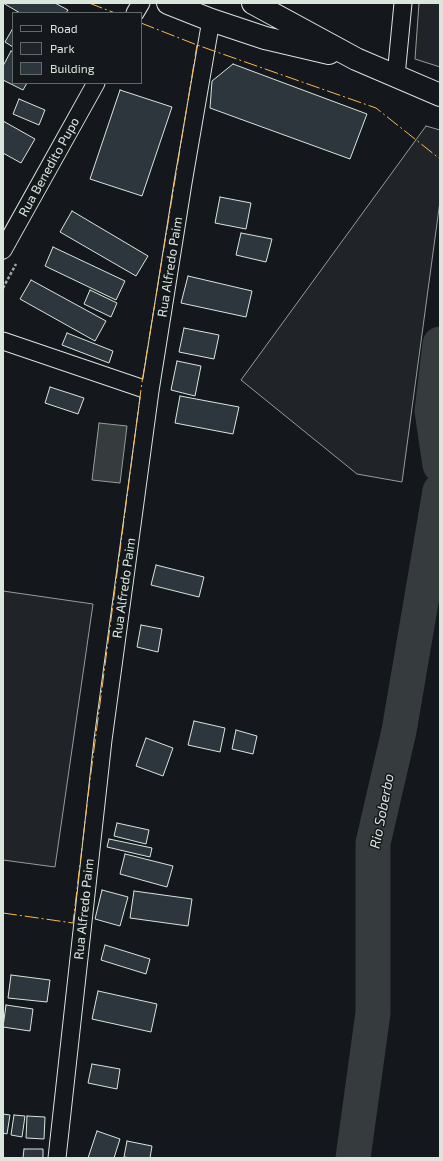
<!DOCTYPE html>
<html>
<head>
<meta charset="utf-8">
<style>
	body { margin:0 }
	#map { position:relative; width:443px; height:1161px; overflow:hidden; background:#14181c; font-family:"Exo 2",sans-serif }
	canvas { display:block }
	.frame { position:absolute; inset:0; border:4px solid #d8e6dc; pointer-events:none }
	.legend { position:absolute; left:12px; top:12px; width:130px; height:72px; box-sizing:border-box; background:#14181c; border:1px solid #626a69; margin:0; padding:5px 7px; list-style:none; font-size:12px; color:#d8e6dc }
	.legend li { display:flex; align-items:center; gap:8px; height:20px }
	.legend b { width:20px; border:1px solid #626a69 }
</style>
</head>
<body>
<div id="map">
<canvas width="443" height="1161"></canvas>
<div class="frame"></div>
<ul class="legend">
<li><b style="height:5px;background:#14181c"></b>Road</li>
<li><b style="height:11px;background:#202428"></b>Park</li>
<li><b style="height:11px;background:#2c363c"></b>Building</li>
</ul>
</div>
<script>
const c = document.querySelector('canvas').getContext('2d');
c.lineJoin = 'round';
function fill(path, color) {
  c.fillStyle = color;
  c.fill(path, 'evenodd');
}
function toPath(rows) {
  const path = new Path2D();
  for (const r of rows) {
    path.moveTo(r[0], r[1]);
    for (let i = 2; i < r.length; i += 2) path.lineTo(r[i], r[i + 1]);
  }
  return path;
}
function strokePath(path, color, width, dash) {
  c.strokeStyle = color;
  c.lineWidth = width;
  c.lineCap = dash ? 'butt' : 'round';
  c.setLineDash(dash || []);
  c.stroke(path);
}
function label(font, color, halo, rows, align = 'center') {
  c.font = font + ' "Exo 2",sans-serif';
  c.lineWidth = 3;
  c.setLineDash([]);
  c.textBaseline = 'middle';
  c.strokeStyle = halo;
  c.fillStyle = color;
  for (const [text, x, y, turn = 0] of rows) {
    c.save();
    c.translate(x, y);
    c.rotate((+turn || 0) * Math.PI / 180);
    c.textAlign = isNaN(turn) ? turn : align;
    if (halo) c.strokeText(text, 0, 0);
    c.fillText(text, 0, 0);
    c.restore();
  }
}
const green = toPath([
	[419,3,440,3,440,67,415,59,419,3],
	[426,126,440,130,440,201,402,482,357,474,241,380,426,126],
	[3,591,93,604,55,867,3,860,3,591]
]);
fill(green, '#202428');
strokePath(green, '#939e99', 1);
const water = toPath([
	[99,423,127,426,120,483,92,480,99,423]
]);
fill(water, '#363b3e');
strokePath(water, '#939e99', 1);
strokePath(toPath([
	[440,344,432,411,440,465],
	[353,1158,373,1013,373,843,399,731,440,491]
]), '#363b3e', 35);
const building = toPath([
	[3,3,55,3,68,10,66,13,20,13,3,3],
	[13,28,13,47,5,42,13,28],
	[11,51,13,52,13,83,27,83,23,90,3,80,3,66,11,51],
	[233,64,367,114,350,159,210,108,212,81,233,64],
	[120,90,172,107,142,196,90,179,120,90],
	[19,99,45,110,39,125,13,114,19,99],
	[3,121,35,139,21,163,3,153,3,121],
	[220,197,251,203,246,229,215,223,220,197],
	[72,211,148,256,136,276,60,232,72,211],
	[241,233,272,239,266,262,236,255,241,233],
	[53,247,125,281,116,300,45,266,53,247],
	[188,276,252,291,246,317,181,303,188,276],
	[31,280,106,321,95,341,20,299,31,280],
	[90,290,117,303,111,317,84,304,90,290],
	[184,328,219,335,214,359,179,352,184,328],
	[67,333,113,351,109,363,62,345,67,333],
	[177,361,201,366,195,396,171,390,177,361],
	[50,387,84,398,78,414,45,403,50,387],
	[180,396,239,407,233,434,175,423,180,396],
	[156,565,204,577,199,597,151,585,156,565],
	[141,625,162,629,158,652,137,647,141,625],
	[194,721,225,728,220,752,188,745,194,721],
	[236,730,257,736,253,754,232,749,236,730],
	[146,738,173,748,163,776,136,766,146,738],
	[117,823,149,830,146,844,114,836,117,823],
	[109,839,152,848,150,857,107,847,109,839],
	[125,854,173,866,167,887,120,874,125,854],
	[102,890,128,897,120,926,95,919,102,890],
	[134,891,192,899,188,926,130,918,134,891],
	[105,945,150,959,146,974,101,960,105,945],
	[11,975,50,980,47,1002,8,998,11,975],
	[98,991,157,1004,151,1032,92,1019,98,991],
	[6,1005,33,1009,30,1031,3,1027,6,1005],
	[92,1064,120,1069,117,1089,88,1083,92,1064],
	[3,1114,10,1115,7,1134,3,1133,3,1114],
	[14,1115,25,1116,22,1137,11,1135,14,1115],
	[27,1116,45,1117,44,1139,26,1138,27,1116],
	[97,1131,120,1139,114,1158,88,1158,97,1131],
	[127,1141,152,1146,150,1158,132,1158,124,1157,127,1141],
	[24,1149,43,1149,43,1158,23,1158,24,1149]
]);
fill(building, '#2c363c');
strokePath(building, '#d8e6dc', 1);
const street = toPath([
	[135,13,141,3],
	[396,76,403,3],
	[3,250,96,83],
	[3,341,150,391],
	[57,1158,103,740,150,391,183,183,211,20]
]);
const primary = toPath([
	[168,3,211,20,265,38,329,53],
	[253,3,356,59,440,95]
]);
strokePath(street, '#d8e6dc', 19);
strokePath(primary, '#d8e6dc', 24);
strokePath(toPath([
	[3,288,16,264]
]), '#9da8a2', 2.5, [3, 2]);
strokePath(street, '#14181c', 17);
strokePath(primary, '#14181c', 22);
strokePath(toPath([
	[89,3,115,13],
	[141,23,197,45,376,108,440,159],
	[3,913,73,923,90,780,142,382,197,45]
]), '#ffb74d', 1, [14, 3, 2, 3]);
label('13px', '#d8e6dc', '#14181c', [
	["Rua Benedito Pupo",49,167,-61],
	["Rua Alfredo Paim",170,267,-81],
	["Rua Alfredo Paim",124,588,-82],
	["Rua Alfredo Paim",84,909,-84]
]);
label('italic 14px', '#d8e6dc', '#14181c', [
	["Rio Soberbo",382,811,-79]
]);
</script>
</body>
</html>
